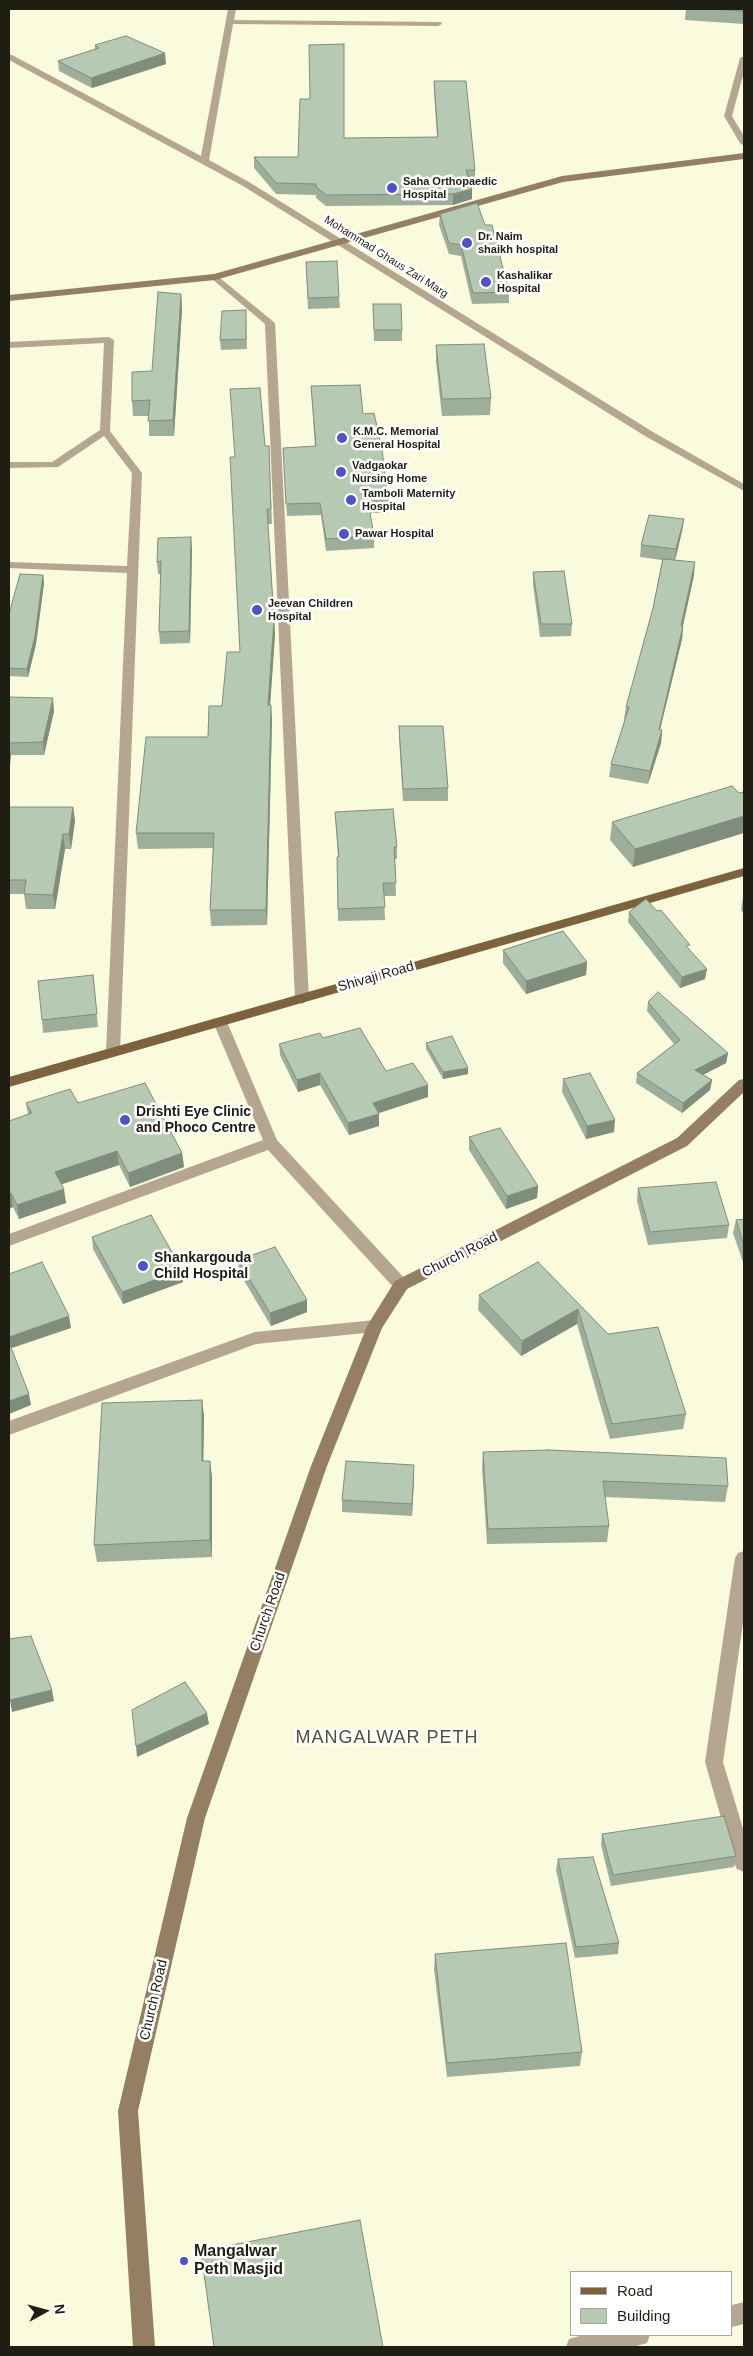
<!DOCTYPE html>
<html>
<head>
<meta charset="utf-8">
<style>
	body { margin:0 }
	#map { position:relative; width:753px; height:2356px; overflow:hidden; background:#fafadd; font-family:Arial,sans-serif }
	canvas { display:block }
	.frame { position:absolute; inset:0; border:10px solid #1e1e13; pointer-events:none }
	.legend { position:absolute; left:570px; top:2271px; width:162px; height:65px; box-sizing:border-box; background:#fff; border:1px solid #a5a5a1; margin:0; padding:6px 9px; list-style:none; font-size:15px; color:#1e1e13 }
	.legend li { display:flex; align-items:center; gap:10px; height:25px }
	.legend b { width:25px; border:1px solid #a5a5a1 }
	.north { position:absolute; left:20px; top:2286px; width:50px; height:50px; -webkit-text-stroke:4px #fff; paint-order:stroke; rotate:83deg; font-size:14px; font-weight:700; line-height:20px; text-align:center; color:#1e1e13 }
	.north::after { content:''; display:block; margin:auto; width:18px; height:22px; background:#1e1e13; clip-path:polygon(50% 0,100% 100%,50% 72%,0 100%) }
</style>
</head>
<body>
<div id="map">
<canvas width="753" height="2356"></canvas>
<div class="frame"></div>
<ul class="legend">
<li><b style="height:6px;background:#7d623e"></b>Road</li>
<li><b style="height:14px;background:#b6cab3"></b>Building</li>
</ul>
<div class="north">N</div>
</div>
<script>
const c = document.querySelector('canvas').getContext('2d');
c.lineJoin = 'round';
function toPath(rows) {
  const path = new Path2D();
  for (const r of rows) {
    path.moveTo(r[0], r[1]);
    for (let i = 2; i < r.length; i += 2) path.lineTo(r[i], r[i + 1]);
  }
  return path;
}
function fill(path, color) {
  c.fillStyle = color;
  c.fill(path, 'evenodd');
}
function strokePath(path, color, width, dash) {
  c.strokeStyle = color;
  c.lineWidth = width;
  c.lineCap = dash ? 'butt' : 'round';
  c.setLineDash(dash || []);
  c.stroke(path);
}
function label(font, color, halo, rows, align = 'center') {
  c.font = font + ' Arial,sans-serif';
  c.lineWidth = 5;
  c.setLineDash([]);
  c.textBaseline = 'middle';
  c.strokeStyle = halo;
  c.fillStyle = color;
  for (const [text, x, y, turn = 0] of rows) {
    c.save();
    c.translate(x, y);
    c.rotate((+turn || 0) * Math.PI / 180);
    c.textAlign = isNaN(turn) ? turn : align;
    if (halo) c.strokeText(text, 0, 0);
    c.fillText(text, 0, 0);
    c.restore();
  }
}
fill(toPath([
	[228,9,236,9,234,20,441,22,442,24,438,26,233,24,209,160,249,182,653,432,744,484,744,491,645,436,243,186,9,60,9,55,12,55,201,156,228,9],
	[744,56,744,72,732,116,744,136,744,146,740,143,724,116,740,58,744,56],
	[215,274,275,323,309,999,302,1004,295,999,265,324,212,279,212,275,215,274],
	[109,337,114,340,110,431,142,473,120,1052,113,1057,106,1052,127,573,9,568,9,562,127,566,132,473,104,436,58,467,9,468,9,462,52,462,100,430,104,343,9,348,9,342,109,337],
	[220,1017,227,1022,277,1140,407,1281,409,1285,407,1289,395,1289,268,1150,9,1246,9,1234,263,1140,213,1022,220,1017],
	[375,1320,381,1322,383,1326,381,1330,375,1332,256,1344,9,1435,9,1421,255,1332,375,1320],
	[744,1551,744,1616,723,1762,744,1832,744,1872,737,1869,734,1863,705,1762,735,1558,738,1553,744,1551],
	[744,2302,744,2324,732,2327,732,2305,744,2302],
	[583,2335,650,2335,647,2343,633,2347,566,2347,569,2339,583,2335]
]), '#b5a692');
fill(toPath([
	[744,153,744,159,563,182,215,280,9,301,9,295,214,274,562,176,744,153],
	[744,1079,744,1092,687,1146,407,1289,382,1328,327,1466,205,1818,138,2111,155,2347,133,2347,118,2111,187,1818,311,1466,367,1326,395,1281,677,1138,739,1080,744,1079]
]), '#957f62');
fill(toPath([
	[744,868,744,876,9,1087,9,1077,744,868]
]), '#7d623e');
fill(toPath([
	[686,9,744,9,744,24,685,20],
	[95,45,166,64,92,88,59,71,58,61,95,49],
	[434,81,475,170,475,181,469,181,472,189,472,199,453,205,326,206,316,198,316,195,276,194,254,168,254,157,298,157,344,138,437,137,434,91],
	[440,214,509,292,509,303,472,304,461,256,449,254,439,225],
	[306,262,339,297,340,308,308,309],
	[181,294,182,309,174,436,149,436,149,416,133,416,132,401,152,371],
	[373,304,402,330,402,341,374,341],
	[246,310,247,349,221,350,220,340],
	[436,345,491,398,490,415,442,416,436,362],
	[311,386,363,414,388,501,388,513,370,513,374,536,374,548,326,551,321,515,287,516,283,448,315,447],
	[265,446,269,446,272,524,268,524,275,634,270,705,272,720,267,925,211,926,210,910,213,848,138,849,136,833,208,737,222,706,240,652,234,457],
	[684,519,682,531,675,560,694,575,683,626,682,639,660,730,662,730,661,743,648,784,609,777,611,764,625,719,624,719,626,707,653,608,662,560,640,557,641,545],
	[191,537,192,550,190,643,160,644,159,632,161,574,158,574,157,562],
	[533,572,572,624,571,636,540,637,533,584],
	[43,575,44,583,36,644,28,677,9,676,9,614],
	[9,697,54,711,44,755,11,755,9,774],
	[399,726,448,788,448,801,403,801,399,739],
	[732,786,633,867,610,840,612,822],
	[9,807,73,807,75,821,71,849,65,849,55,909,26,909,24,894,9,894],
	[335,812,397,847,397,859,395,859,396,896,384,896,385,920,338,921,337,857,338,857],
	[743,897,744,897,744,914,741,910],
	[629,912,689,949,705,979,680,988,628,922],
	[503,950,587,962,586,975,526,994,503,963],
	[93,975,98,1027,43,1033,42,1020],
	[648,1002,728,1053,726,1063,703,1075,712,1080,710,1090,682,1113,636,1083,637,1073,674,1044,647,1011],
	[323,1038,386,1071,428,1097,378,1113,379,1126,349,1135,320,1085,298,1092,280,1055,279,1044],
	[426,1043,468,1074,443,1079,426,1049],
	[563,1079,614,1132,586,1139,562,1092],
	[26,1103,78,1103,182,1153,184,1167,130,1187,119,1165,61,1184,66,1203,19,1219,13,1207,9,1209,9,1121,28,1114],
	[469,1137,538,1186,537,1198,506,1209,469,1150],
	[638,1188,729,1225,727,1238,648,1245,637,1201],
	[744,1219,744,1265,733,1233,736,1220],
	[92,1237,182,1270,183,1282,123,1304,93,1249],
	[238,1260,307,1312,271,1326,239,1272],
	[538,1262,686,1414,683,1429,610,1439,577,1324,521,1356,478,1310,479,1295],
	[202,1400,204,1417,203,1461,210,1461,212,1478,212,1557,97,1562,94,1545],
	[483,1452,728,1486,725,1502,605,1497,609,1526,607,1542,487,1544,482,1468],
	[414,1478,412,1516,342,1512,342,1500],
	[602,1834,736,1856,734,1867,611,1886,601,1845],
	[558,1859,619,1943,618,1954,575,1958,556,1870],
	[435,1954,582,2052,580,2066,447,2077,434,1969]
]), '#9dae9a');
fill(toPath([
	[165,53,166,64,92,88,91,78],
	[472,189,472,199,453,205,453,194],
	[181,294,182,309,174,436,173,420],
	[684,519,682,531,675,561,676,549],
	[191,537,192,550,190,643,189,631],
	[695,562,694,575,680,638,681,626],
	[43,575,44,583,36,644,28,677,27,669],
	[274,619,275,634,269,720,268,705],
	[683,626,682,639,657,742,659,730],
	[53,698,54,711,44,755,43,742],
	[271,705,272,720,267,925,266,910],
	[662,730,661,743,648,784,650,771],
	[9,743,11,755,9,774],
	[73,807,75,821,71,849,69,834],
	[744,816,744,833,633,867,635,849],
	[63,834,65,849,55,909,53,895],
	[587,962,586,975,526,994,526,981],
	[707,969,705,979,680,988,682,977],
	[728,1053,726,1063,693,1080,695,1070],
	[468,1068,468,1074,443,1079,443,1072],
	[320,1073,320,1085,298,1092,297,1080],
	[712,1080,710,1090,682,1113,683,1103],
	[428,1085,428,1097,373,1115,373,1103],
	[379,1114,379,1126,349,1135,348,1123],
	[615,1120,614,1132,586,1139,587,1126],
	[117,1151,119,1165,57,1186,55,1172],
	[182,1153,184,1167,130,1187,128,1173],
	[538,1186,537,1198,506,1209,507,1196],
	[64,1189,66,1203,19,1219,17,1205],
	[11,1193,13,1207,9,1209,9,1194],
	[182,1270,183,1282,123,1304,122,1292],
	[307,1300,307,1312,271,1326,270,1313],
	[578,1309,577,1324,521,1356,522,1341],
	[69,1316,71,1328,9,1349,9,1337],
	[29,1394,31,1405,9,1414,9,1401],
	[202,1400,204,1417,203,1479,202,1461],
	[210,1461,212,1478,212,1557,210,1540],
	[414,1465,414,1478,412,1516,412,1504],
	[52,1690,54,1701,12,1712,10,1700],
	[207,1713,209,1724,137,1757,136,1746]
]), '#7f8d7d');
const building = toPath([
	[711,9,744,9,744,11,711,9],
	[126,36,165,53,91,78,58,61,99,48,95,45,126,36],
	[344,44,344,138,438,137,434,81,466,81,475,170,466,170,472,189,453,194,326,195,316,187,316,184,276,183,254,157,298,157,300,99,310,99,309,45,344,44],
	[477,203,485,225,492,225,509,292,473,293,461,245,449,243,440,214,477,203],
	[337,261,339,297,308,298,306,262,337,261],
	[158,292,181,294,173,420,148,421,150,400,132,401,132,372,152,371,158,292],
	[373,304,401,304,402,330,374,330,373,304],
	[246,310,246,339,220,340,222,311,246,310],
	[484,344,491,398,442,399,436,345,484,344],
	[360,385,363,414,374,413,382,449,388,501,368,501,374,536,326,539,320,503,286,504,283,448,316,446,311,386,360,385],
	[260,388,265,446,269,446,271,509,267,509,274,619,268,705,271,705,266,910,210,910,214,833,136,833,146,737,208,737,209,706,222,706,227,652,240,652,230,457,235,457,230,389,260,388],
	[649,515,684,519,676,549,641,545,649,515],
	[191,537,189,631,159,632,161,561,157,562,158,538,191,537],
	[663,559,695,562,681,626,683,626,659,730,662,730,650,771,611,764,629,707,626,707,653,608,663,559],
	[564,571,572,624,541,624,533,572,564,571],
	[20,574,43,575,35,636,27,669,9,668,9,614,20,574],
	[9,697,53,698,43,742,9,743,9,748,9,697],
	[399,726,443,726,448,788,403,789,399,726],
	[732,786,739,793,744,792,744,816,635,849,612,822,732,786],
	[9,807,73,807,69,834,63,834,53,895,24,894,26,880,9,880,9,807],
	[393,809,397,847,394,847,396,883,383,883,385,907,338,909,337,857,339,857,335,812,393,809],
	[646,899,657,911,661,910,690,945,686,946,707,969,682,977,629,912,646,899],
	[563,931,587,962,526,981,503,950,563,931],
	[93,975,97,1014,42,1020,38,981,93,975],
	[658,992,728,1053,695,1070,712,1080,683,1103,637,1073,680,1040,648,1002,658,992],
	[360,1028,386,1071,413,1063,428,1085,373,1103,379,1114,348,1123,320,1073,297,1080,279,1044,320,1033,323,1038,360,1028],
	[452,1036,468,1068,443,1072,426,1043,452,1036],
	[590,1073,615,1120,587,1126,563,1079,590,1073],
	[145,1083,182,1153,128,1173,117,1151,55,1172,64,1189,17,1205,11,1193,9,1194,9,1121,32,1113,26,1103,70,1089,78,1103,145,1083],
	[500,1128,538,1186,507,1196,469,1137,500,1128],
	[716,1182,729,1225,650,1232,638,1188,716,1182],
	[151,1215,182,1270,122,1292,92,1237,151,1215],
	[744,1219,744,1246,736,1220,744,1219],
	[275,1247,307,1300,270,1313,238,1260,275,1247],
	[42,1262,69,1316,9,1337,9,1274,42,1262],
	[538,1262,608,1334,658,1327,686,1414,612,1424,578,1309,522,1341,479,1295,538,1262],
	[9,1342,29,1394,9,1401,9,1342],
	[202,1400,202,1461,210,1461,210,1540,94,1545,102,1403,202,1400],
	[548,1450,726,1458,728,1486,603,1481,609,1526,488,1529,483,1452,548,1450],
	[346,1461,414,1465,412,1504,342,1500,346,1461],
	[31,1636,52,1690,10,1700,9,1693,9,1639,31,1636],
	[185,1682,207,1713,136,1746,132,1710,185,1682],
	[724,1816,736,1856,613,1875,602,1834,724,1816],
	[593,1857,619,1943,576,1947,558,1859,593,1857],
	[566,1943,582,2052,447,2063,435,1954,566,1943],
	[360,2220,383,2347,214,2347,201,2251,360,2220]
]);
fill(building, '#b6cab3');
strokePath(building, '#7f8d7d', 1);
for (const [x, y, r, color] of [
	[392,188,6,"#5151c8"],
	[467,243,6,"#5151c8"],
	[486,282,6,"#5151c8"],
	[342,438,6,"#5151c8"],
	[341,472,6,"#5151c8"],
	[351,500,6,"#5151c8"],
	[344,534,6,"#5151c8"],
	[257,610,6,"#5151c8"],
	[125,1120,6,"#5151c8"],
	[143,1266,6,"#5151c8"],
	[184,2261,5,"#5151c8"]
]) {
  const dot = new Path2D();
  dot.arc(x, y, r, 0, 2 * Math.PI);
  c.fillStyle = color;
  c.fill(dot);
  strokePath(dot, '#fff', 2);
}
label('bold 11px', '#1e1e13', '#fff', [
	["Saha Orthopaedic",403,182],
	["Hospital",403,195],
	["Dr. Naim",478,237],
	["shaikh hospital",478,250],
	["Kashalikar",497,276],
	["Hospital",497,289],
	["K.M.C. Memorial",353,432],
	["General Hospital",353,445],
	["Vadgaokar",352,466],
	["Nursing Home",352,479],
	["Tamboli Maternity",362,494],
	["Hospital",362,507],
	["Pawar Hospital",355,534],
	["Jeevan Children",268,604],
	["Hospital",268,617]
], 'left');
label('11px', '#1e1e13', '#fff', [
	["Mohammad Ghaus Zari Marg",386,257,32]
]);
label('14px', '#1e1e13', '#fff', [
	["Shivaji Road",376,977,-16],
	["Church Road",460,1255,-27],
	["Church Road",268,1612,-71],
	["Church Road",154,2000,-77]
]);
label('bold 14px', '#1e1e13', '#fff', [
	["Drishti Eye Clinic",136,1112],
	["and Phoco Centre",136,1128],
	["Shankargouda",154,1258],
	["Child Hospital",154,1274]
], 'left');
label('bold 16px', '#1e1e13', '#fff', [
	["Mangalwar",194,2252],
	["Peth Masjid",194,2270]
], 'left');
c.letterSpacing = '1px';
label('18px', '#515139', '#fff', [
	["MANGALWAR PETH",387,1738]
]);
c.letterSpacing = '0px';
</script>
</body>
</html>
